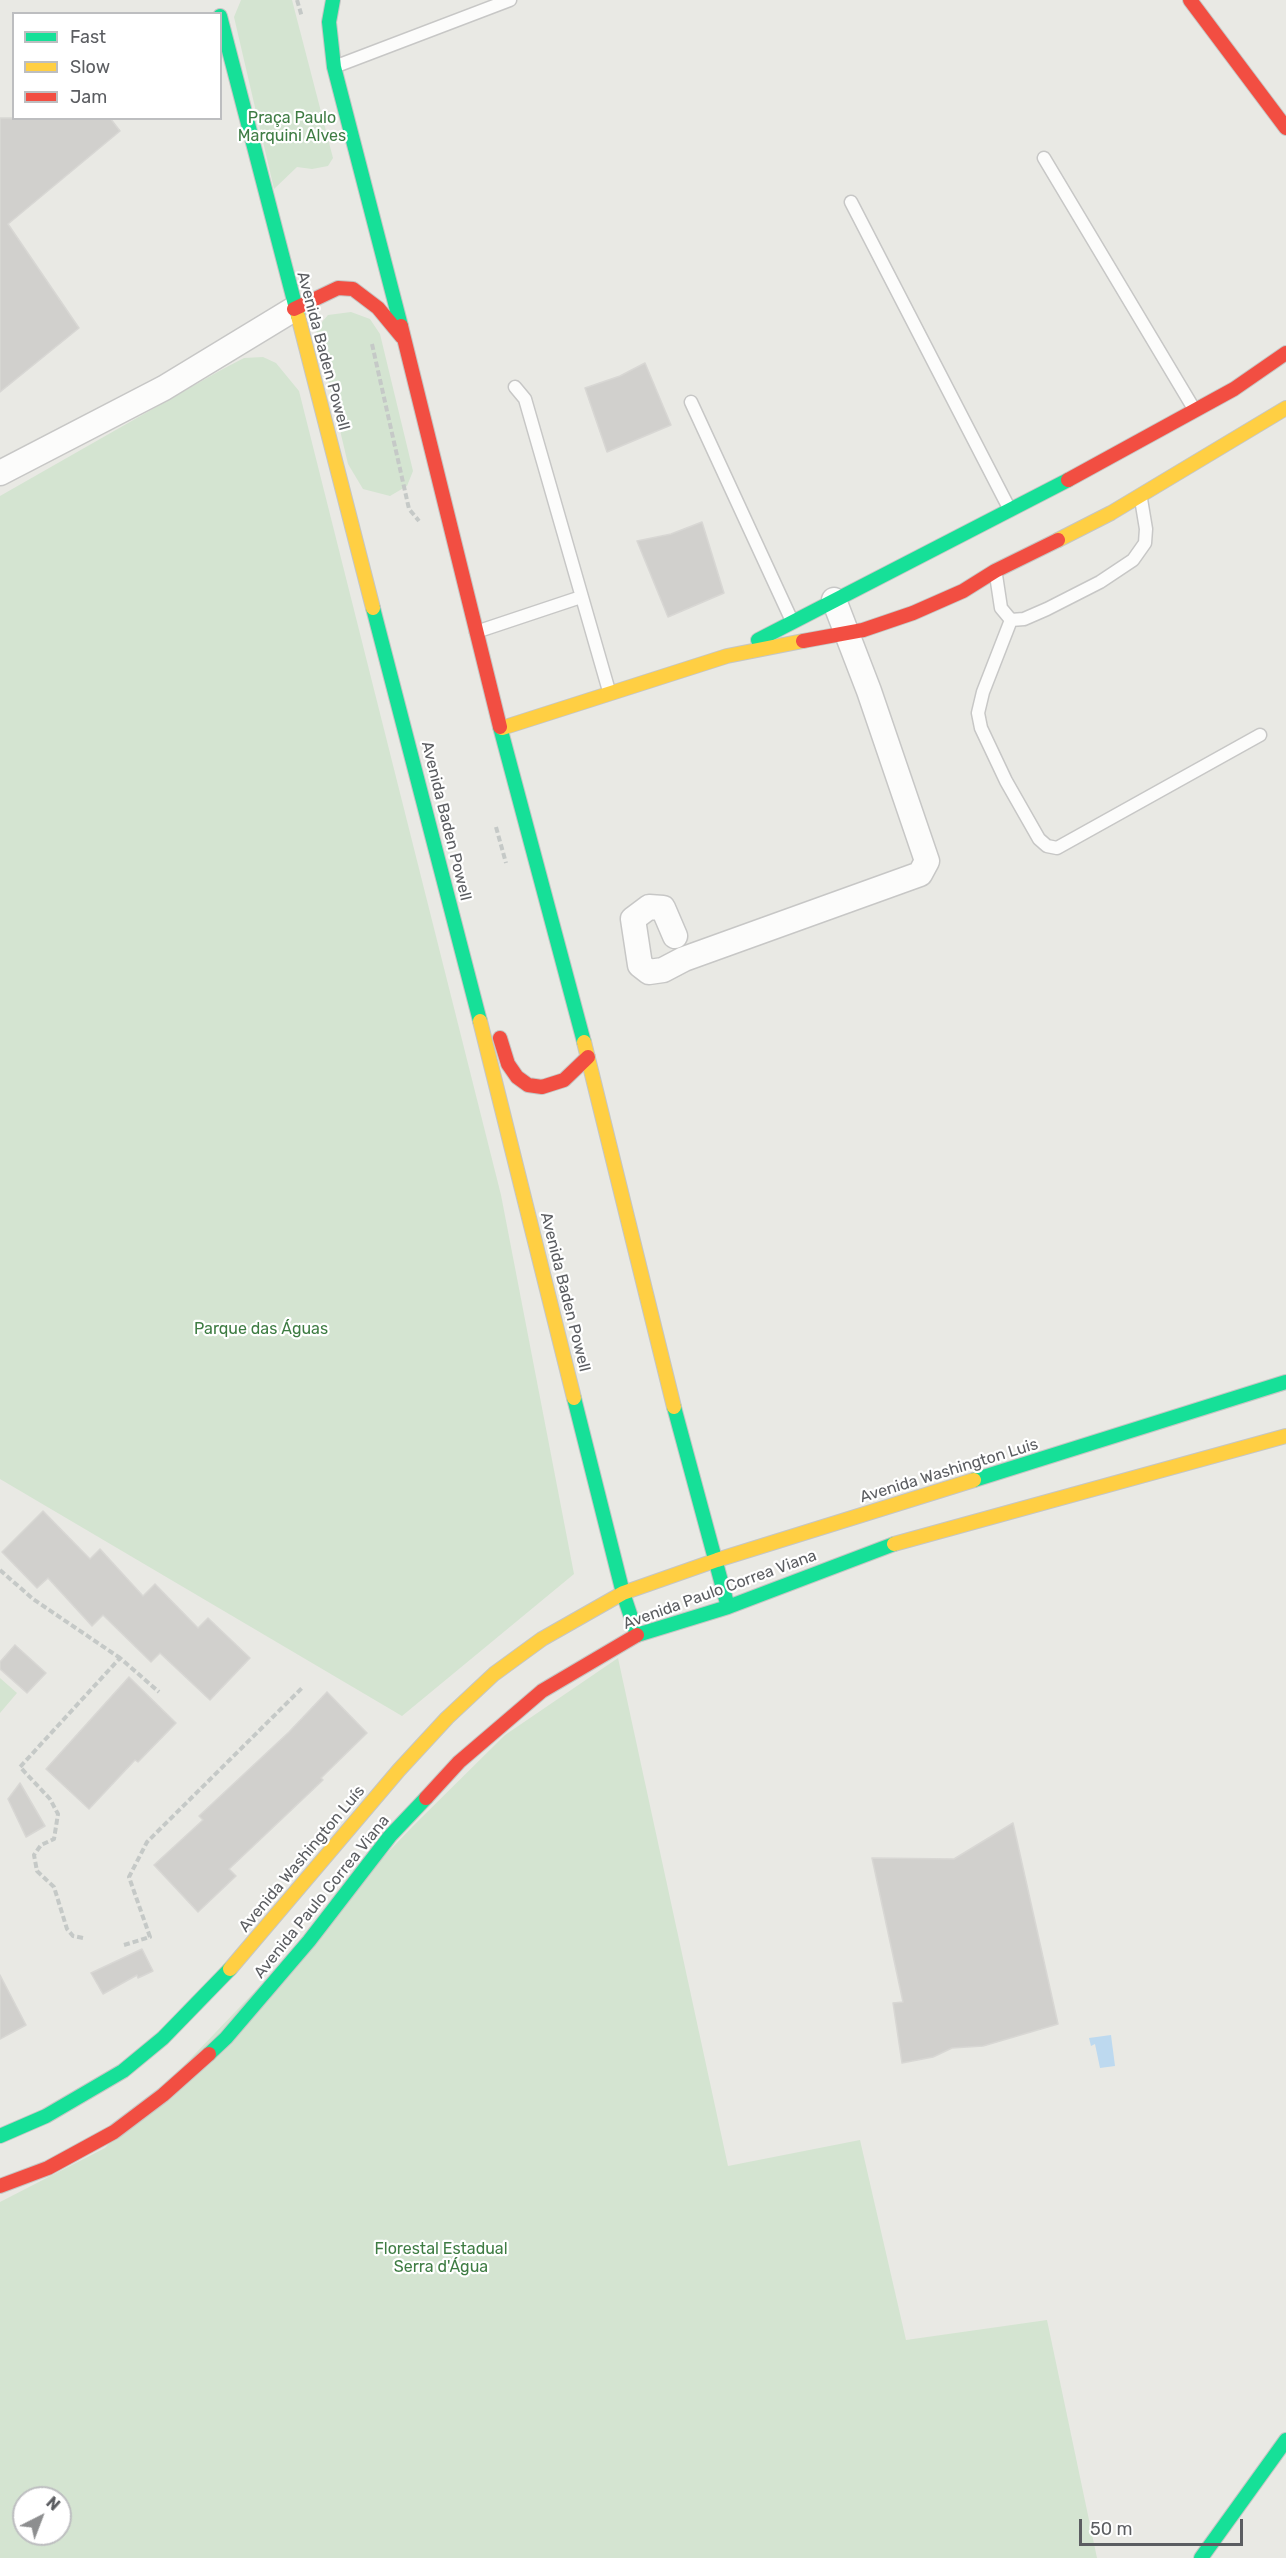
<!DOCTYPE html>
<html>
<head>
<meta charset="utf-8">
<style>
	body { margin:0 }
	#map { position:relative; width:1286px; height:2558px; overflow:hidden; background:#e9e9e4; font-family:Rubik,sans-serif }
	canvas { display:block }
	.legend { position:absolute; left:12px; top:12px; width:210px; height:108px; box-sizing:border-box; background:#fff; border:2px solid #bdbec0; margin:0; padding:8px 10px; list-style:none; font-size:18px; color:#5b5d61 }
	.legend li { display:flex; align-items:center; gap:12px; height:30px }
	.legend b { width:30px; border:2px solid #bdbec0 }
	.north { position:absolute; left:12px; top:2486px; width:60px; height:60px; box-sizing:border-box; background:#fff; border:2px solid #bdbec0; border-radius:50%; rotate:42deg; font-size:16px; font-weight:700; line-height:24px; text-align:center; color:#5b5d61 }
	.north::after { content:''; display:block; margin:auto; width:21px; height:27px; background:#8d8e8f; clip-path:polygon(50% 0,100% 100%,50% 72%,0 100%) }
	.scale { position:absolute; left:1079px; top:2519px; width:164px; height:27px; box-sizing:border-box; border:3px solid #5b5d61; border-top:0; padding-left:8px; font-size:18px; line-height:21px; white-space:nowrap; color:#5b5d61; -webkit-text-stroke:4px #fff; paint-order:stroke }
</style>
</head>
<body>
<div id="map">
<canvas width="1286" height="2558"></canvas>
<ul class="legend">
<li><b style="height:8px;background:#16e098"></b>Fast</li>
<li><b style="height:8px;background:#ffcf43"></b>Slow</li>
<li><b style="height:8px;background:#f24e42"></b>Jam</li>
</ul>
<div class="north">N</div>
<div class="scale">50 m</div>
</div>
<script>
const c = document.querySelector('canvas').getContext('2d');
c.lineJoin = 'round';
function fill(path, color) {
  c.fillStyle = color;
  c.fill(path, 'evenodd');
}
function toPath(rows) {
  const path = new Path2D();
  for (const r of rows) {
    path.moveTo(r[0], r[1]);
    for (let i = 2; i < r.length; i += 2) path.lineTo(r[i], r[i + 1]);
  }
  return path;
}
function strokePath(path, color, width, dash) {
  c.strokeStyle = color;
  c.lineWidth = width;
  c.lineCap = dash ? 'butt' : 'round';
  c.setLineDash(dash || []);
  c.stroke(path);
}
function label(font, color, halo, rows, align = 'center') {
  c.font = font + ' Rubik,sans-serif';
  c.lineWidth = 4.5;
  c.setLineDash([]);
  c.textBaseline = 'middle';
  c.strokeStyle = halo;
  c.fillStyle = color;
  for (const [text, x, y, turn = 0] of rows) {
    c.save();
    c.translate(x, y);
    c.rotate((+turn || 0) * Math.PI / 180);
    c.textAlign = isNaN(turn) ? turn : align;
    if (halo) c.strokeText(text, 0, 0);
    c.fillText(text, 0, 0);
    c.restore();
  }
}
fill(toPath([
	[241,0,292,0,333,158,328,166,312,169,297,167,274,189,234,17],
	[351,312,370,319,380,334,413,471,407,486,390,496,363,489,348,464,316,329,328,315],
	[263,357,276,363,299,391,501,1195,574,1574,402,1716,0,1479,0,496,221,370,244,358],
	[618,1658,728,2166,860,2140,906,2340,1047,2320,1097,2558,0,2558,0,2202,105,2148,413,1826,505,1735],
	[24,2498,60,2498,60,2534,24,2534],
	[0,1678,17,1693,0,1713]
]), '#d4e4d1');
fill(toPath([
	[1111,2035,1115,2066,1100,2068,1095,2044,1091,2046,1089,2038]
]), '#bdd9ef');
const building = toPath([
	[0,118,110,118,120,131,8,224,79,328,0,392,0,118],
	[645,363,671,425,607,452,585,388,620,376,645,363],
	[702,522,724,593,668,617,637,541,671,534,702,522],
	[43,1511,90,1559,100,1549,143,1596,155,1584,198,1628,208,1618,250,1658,210,1700,160,1653,151,1662,103,1615,92,1626,48,1578,37,1588,2,1552,43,1511],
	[15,1645,46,1673,27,1693,0,1669,0,1662,15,1645],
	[129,1677,176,1723,138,1762,135,1760,89,1809,46,1769,129,1677],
	[327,1692,367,1733,321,1778,323,1780,229,1869,236,1876,198,1912,154,1865,203,1820,199,1816,289,1732,327,1692],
	[20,1783,45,1826,26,1837,8,1799,20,1783],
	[1013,1823,1058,2024,983,2046,952,2048,933,2057,902,2063,893,2003,903,2002,872,1858,954,1859,1013,1823],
	[142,1949,153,1971,138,1978,137,1975,103,1994,91,1973,142,1949],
	[0,1975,26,2025,0,2039,0,1975]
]);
fill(building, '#d1d0cd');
strokePath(building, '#d8d7d4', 1.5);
const lane = toPath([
	[334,67,510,0],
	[1044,158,1194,409],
	[851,202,1010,510],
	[515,387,525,399,609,691],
	[691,402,792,621],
	[996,575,1001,608,1011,620],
	[1011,620,983,692,978,713,981,728,1006,781,1039,839,1047,846,1057,848,1260,735],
	[1011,620,1024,619,1047,609,1100,582,1133,560,1145,543,1146,529,1141,499],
	[476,632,581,597]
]);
const street = toPath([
	[0,473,164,388,294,309],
	[675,936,663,908,649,907,633,919,640,965,649,972,663,970,684,959,920,874,927,861,869,691,834,600]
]);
const fast = toPath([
	[333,0,329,22,334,67,401,326],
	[220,16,298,316],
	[373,608,480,1021],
	[758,640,1068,480],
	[500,727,584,1042],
	[574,1398,623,1593,637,1635,728,1607,894,1544],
	[674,1407,728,1607],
	[974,1480,1286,1382],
	[209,2054,226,2038,309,1941,390,1836,426,1798],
	[0,2136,46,2116,123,2071,163,2038,230,1969],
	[1201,2558,1286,2440]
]);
const slow = toPath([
	[298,316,373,608],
	[1058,540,1111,513,1286,408],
	[502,728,727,656,803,641],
	[480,1021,574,1398],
	[584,1042,674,1407],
	[894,1544,1286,1436],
	[623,1593,717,1560,974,1480],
	[230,1969,399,1770,447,1718,494,1674,542,1639,623,1593]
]);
const jam = toPath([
	[1190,0,1286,128],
	[294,309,338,288,353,289,378,308,402,337],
	[401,326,500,727],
	[1068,480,1234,389,1286,353],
	[803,641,863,630,913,613,963,591,995,571,1058,540],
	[500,1038,508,1064,517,1077,528,1085,542,1087,564,1080,588,1057],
	[426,1798,459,1762,542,1691,637,1635],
	[0,2186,48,2168,114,2132,163,2095,209,2054]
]);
strokePath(lane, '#c7c7c6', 15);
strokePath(street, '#c7c7c6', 27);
strokePath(fast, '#c5c6c4', 16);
strokePath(slow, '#c5c6c4', 16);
strokePath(jam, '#c5c6c4', 16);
strokePath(toPath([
	[297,0,302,17],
	[372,344,409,509,419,521],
	[496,827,506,863],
	[0,1570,33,1599,120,1658],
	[83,1938,73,1936,67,1929,54,1887,37,1871,34,1855,41,1845,54,1839,58,1814,50,1799,20,1767,120,1658,159,1692],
	[124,1945,150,1937,129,1877,147,1842,303,1687]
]), '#c5c9c7', 4, [6, 3]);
strokePath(lane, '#fcfcfb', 12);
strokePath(street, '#fcfcfb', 24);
strokePath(fast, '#16e098', 14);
strokePath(slow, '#ffcf43', 14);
strokePath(jam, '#f24e42', 14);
label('16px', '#3e7c43', '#fff', [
	["Praça Paulo",292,118],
	["Marquini Alves",292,136],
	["Parque das Águas",261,1329],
	["Florestal Estadual",441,2249],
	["Serra d'Água",441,2267]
]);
label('16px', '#5b5d61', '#fff', [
	["Avenida Baden Powell",323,351,75],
	["Avenida Baden Powell",446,821,76],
	["Avenida Baden Powell",565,1292,76],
	["Avenida Washington Luis",949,1471,-17],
	["Avenida Paulo Correa Viana",720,1590,-20],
	["Avenida Washington Luís",302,1859,-50],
	["Avenida Paulo Correa Viana",322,1897,-51]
]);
</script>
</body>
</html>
